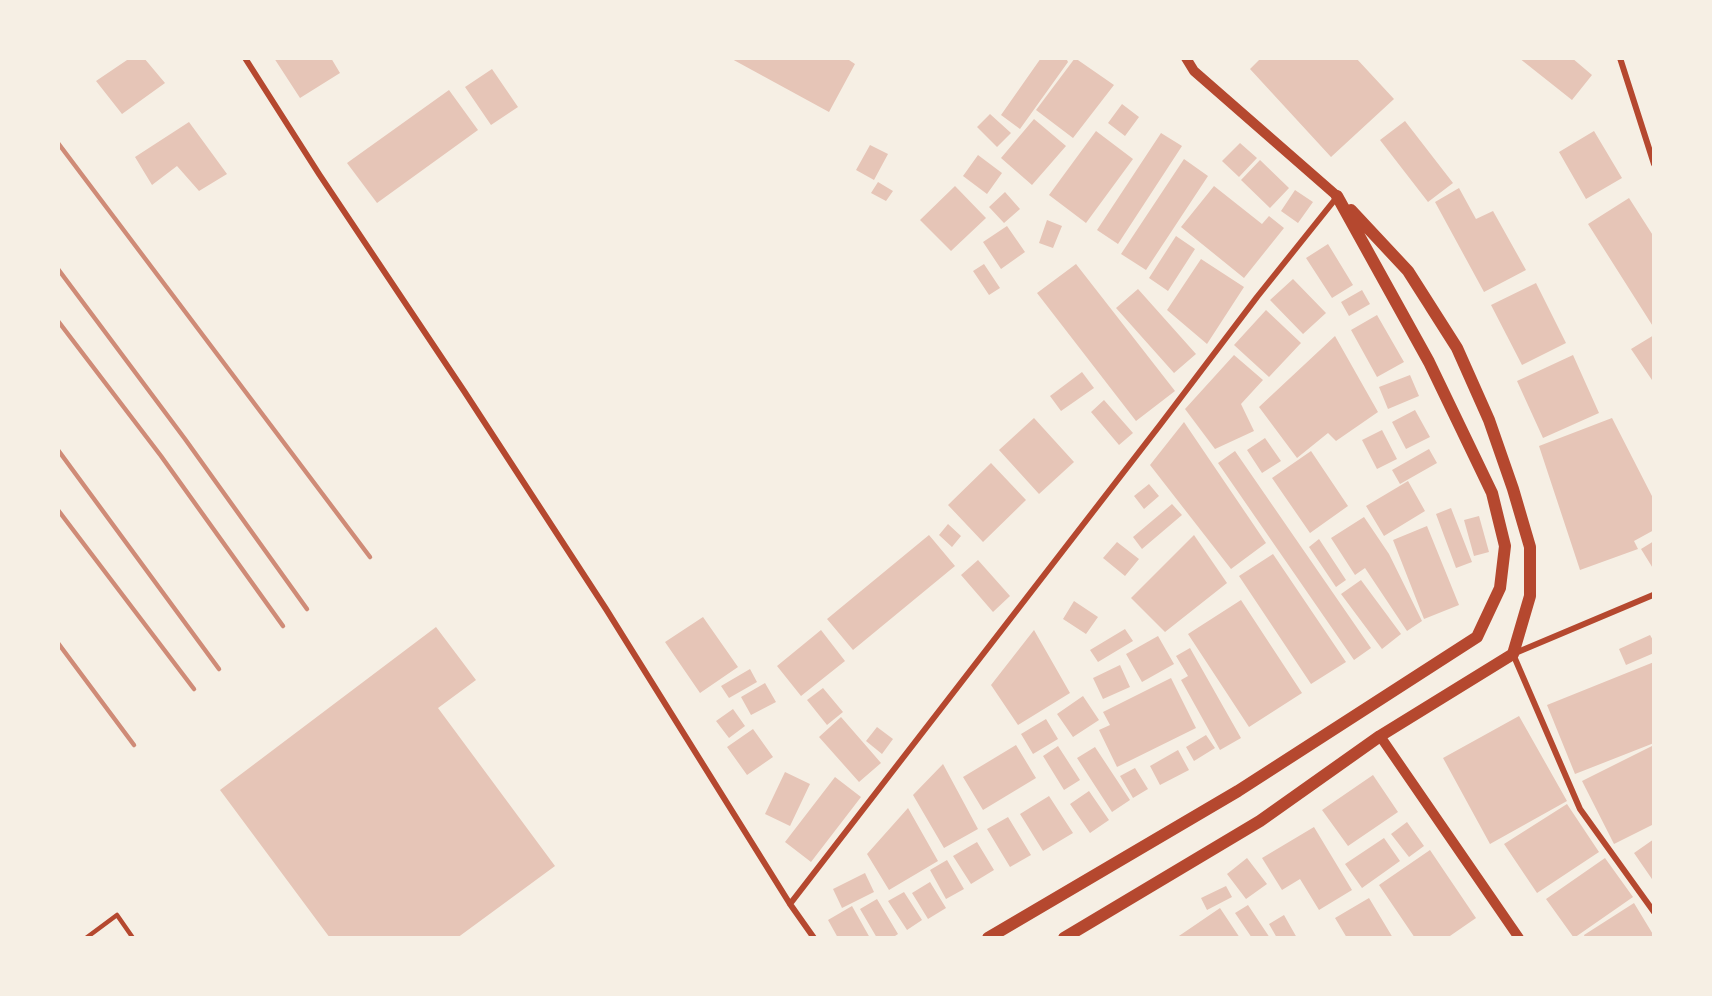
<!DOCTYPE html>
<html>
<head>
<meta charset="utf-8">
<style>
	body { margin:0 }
	#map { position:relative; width:1712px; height:996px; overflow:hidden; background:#f6efe4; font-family:"Nunito Sans",sans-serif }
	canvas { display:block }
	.frame { position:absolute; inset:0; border:60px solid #f6efe4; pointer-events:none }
</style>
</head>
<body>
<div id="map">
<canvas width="1712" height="996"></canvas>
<div class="frame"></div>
</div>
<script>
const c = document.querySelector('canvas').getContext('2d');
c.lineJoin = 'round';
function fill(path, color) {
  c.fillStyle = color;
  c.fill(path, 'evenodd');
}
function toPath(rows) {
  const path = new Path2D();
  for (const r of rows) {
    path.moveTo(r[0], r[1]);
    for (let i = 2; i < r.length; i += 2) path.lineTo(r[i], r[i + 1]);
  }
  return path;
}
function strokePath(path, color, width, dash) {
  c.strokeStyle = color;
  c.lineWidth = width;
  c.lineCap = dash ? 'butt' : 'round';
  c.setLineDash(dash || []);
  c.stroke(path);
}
fill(toPath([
	[130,58,144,58,165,83,122,114,96,81],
	[274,58,331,58,340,73,300,98],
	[730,58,846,58,855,64,829,112],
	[1041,58,1066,58,1068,62,1020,129,1001,115],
	[1075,58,1114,85,1073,138,1036,110],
	[1261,58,1356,58,1394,99,1331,157,1250,69],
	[1519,58,1572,58,1592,75,1572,100],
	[492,69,518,107,491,125,465,87],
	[449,90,478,130,377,203,347,163],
	[1122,104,1139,117,1125,136,1108,123],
	[990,114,1011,133,997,147,977,127],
	[1034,119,1066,146,1032,185,1001,158],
	[1405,121,1453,183,1428,202,1380,140],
	[189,122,227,174,199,191,177,166,152,185,135,157],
	[1096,131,1133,159,1086,223,1049,195],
	[1594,131,1622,178,1586,199,1559,152],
	[1161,133,1182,146,1118,244,1097,230],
	[1240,143,1257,158,1239,177,1222,161],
	[870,145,888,154,874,180,856,170],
	[978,155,1002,173,987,194,963,176],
	[1184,159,1208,176,1146,270,1121,254],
	[1260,160,1289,188,1270,208,1241,180],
	[878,182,893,191,886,201,871,193],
	[955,186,986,218,951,251,920,220],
	[1214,186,1262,224,1269,216,1284,228,1244,278,1181,227],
	[1459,188,1476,219,1493,211,1526,270,1484,292,1435,202],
	[1295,190,1313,202,1298,223,1281,211],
	[1005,192,1020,209,1004,223,989,207],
	[1629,198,1654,237,1654,328,1588,224],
	[1047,220,1062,226,1053,248,1039,243],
	[1007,226,1025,252,1001,269,983,242],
	[1176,236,1195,249,1168,291,1149,278],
	[1328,244,1353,285,1332,298,1306,258],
	[1201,259,1244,287,1207,344,1167,310],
	[984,264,1000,288,989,295,973,271],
	[1076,264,1175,391,1136,421,1037,293],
	[1293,279,1326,313,1303,334,1270,300],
	[1536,283,1566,343,1522,365,1491,305],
	[1138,289,1196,354,1174,373,1116,308],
	[1362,290,1370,304,1349,316,1341,302],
	[1266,310,1301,343,1269,377,1234,345],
	[1377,315,1404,362,1377,377,1351,330],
	[1654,335,1654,383,1631,349],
	[1335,336,1378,412,1336,441,1328,433,1297,458,1259,407],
	[1234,355,1263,380,1241,404,1254,431,1215,449,1185,409],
	[1573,355,1599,413,1543,438,1517,381],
	[1082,372,1094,388,1061,411,1050,396],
	[1410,375,1419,396,1388,409,1379,387],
	[1104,400,1133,433,1119,445,1091,412],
	[1415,410,1430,437,1406,449,1392,422],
	[1034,418,1074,462,1039,494,999,450],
	[1612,418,1654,500,1654,530,1634,541,1638,549,1580,570,1539,446],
	[1184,422,1266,543,1231,569,1150,465],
	[1382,430,1397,459,1377,469,1362,440],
	[1265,438,1281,461,1262,473,1247,450],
	[1429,449,1437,463,1400,484,1392,470],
	[1235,451,1371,648,1354,660,1218,463],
	[1311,451,1348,506,1310,533,1272,478],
	[991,463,1026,500,983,542,948,505],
	[1408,481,1425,511,1384,536,1366,506],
	[1149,484,1159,496,1144,509,1134,496],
	[1172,504,1182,515,1142,549,1133,537],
	[1451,508,1472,562,1456,568,1436,514],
	[1479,516,1489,552,1474,556,1464,520],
	[1364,517,1389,554,1422,621,1407,631,1365,568,1355,575,1331,538],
	[948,524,961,536,952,547,939,535],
	[1427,526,1459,605,1424,619,1393,540],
	[929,535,955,566,853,650,827,619],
	[1194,535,1227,583,1165,632,1131,598],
	[1319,539,1346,580,1336,587,1309,547],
	[1654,541,1654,570,1641,549],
	[1117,542,1139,559,1125,576,1103,558],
	[1273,554,1346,662,1311,684,1239,576],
	[978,560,1010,596,993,612,961,575],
	[1361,580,1401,634,1382,649,1341,594],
	[1241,600,1302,693,1249,727,1188,634],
	[1074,601,1098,617,1086,634,1063,619],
	[703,617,738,667,700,693,665,642],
	[436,627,476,680,438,708,555,866,457,938,330,938,220,790],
	[1125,629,1133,641,1098,662,1090,650],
	[821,630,845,661,801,696,777,666],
	[1034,630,1070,693,1018,725,991,685],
	[1650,635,1654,642,1654,653,1626,665,1619,649],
	[1158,636,1174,664,1142,682,1126,654],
	[1190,648,1241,738,1220,750,1181,680,1188,676,1176,656],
	[1654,662,1654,743,1575,774,1547,705],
	[1120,665,1130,687,1103,699,1093,678],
	[750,669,757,682,729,698,721,686],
	[1171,678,1196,728,1117,767,1099,730,1110,725,1103,712],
	[765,683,776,702,751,715,741,697],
	[823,688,843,712,827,725,807,700],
	[1083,696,1099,720,1073,737,1057,714],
	[733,709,745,726,729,738,716,721],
	[1519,716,1567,801,1490,844,1443,758],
	[841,717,881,763,859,782,819,737],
	[1046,719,1058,739,1033,754,1021,734],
	[877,727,893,739,882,754,866,741],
	[753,729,773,757,747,775,727,747],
	[1206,735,1215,748,1194,761,1186,747],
	[1016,745,1036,778,983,810,963,777],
	[1654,745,1654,824,1614,844,1582,781],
	[1058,746,1080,780,1064,790,1043,756],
	[1095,747,1130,800,1112,812,1077,758],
	[1178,750,1189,770,1160,785,1150,766],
	[943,764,978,829,944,848,913,795],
	[1135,768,1148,789,1133,798,1120,776],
	[785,772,810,784,790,826,765,814],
	[1373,775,1398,812,1348,846,1322,810],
	[835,777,861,797,811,862,785,842],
	[1089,791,1109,820,1090,833,1070,804],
	[1049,796,1073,833,1043,851,1020,814],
	[1567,804,1599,852,1537,893,1504,844],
	[908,808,938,861,889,890,867,854],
	[1008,817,1031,855,1010,867,987,829],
	[1407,822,1424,846,1409,857,1391,834],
	[1314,827,1352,890,1319,910,1300,879,1282,890,1262,858],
	[1384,838,1400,861,1362,888,1345,864],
	[1654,839,1654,882,1634,853],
	[977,842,994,870,971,884,953,856],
	[1430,850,1476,918,1447,938,1415,938,1379,885],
	[1247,858,1267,884,1246,899,1227,874],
	[1605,858,1633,897,1574,938,1546,899],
	[947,860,964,889,946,899,930,870],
	[865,873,874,892,842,908,833,889],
	[930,882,946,908,928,919,912,893],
	[1226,886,1232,897,1207,910,1201,898],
	[904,892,922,920,907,930,888,901],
	[1369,898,1393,938,1347,938,1335,918],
	[877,899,898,934,892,938,877,938,860,909],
	[1634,903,1654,936,1585,938,1584,935],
	[1248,905,1270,938,1252,938,1235,913],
	[852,906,870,938,838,938,828,920],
	[1220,908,1240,938,1176,938],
	[1284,915,1297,938,1277,938,1269,924]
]), '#e6c5b7');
strokePath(toPath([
	[86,938,117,915,133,938]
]), '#b5482f', 4.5);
strokePath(toPath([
	[245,58,319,174,464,391,606,609,790,904,814,938],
	[1620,58,1654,164],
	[1654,596,1653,595,1513,654,1580,809,1654,912],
	[790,904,1160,425,1257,297,1337,197]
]), '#b5482f', 6);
strokePath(toPath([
	[1186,58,1194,71,1337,196],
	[1380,736,1519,938]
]), '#b5482f', 10);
strokePath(toPath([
	[988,938,1238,791,1477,637,1500,588,1505,546,1492,493,1429,362,1337,196],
	[1064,938,1260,821,1380,736,1513,654,1530,596,1530,547,1513,489,1489,420,1457,348,1408,271,1351,210]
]), '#b5482f', 12);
strokePath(toPath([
	[58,143,370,557],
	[58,269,185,439,307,609],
	[58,321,161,456,283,626],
	[58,450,219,669],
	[58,510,194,689],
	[58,643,134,745]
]), '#cf8b77', 4.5);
</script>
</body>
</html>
